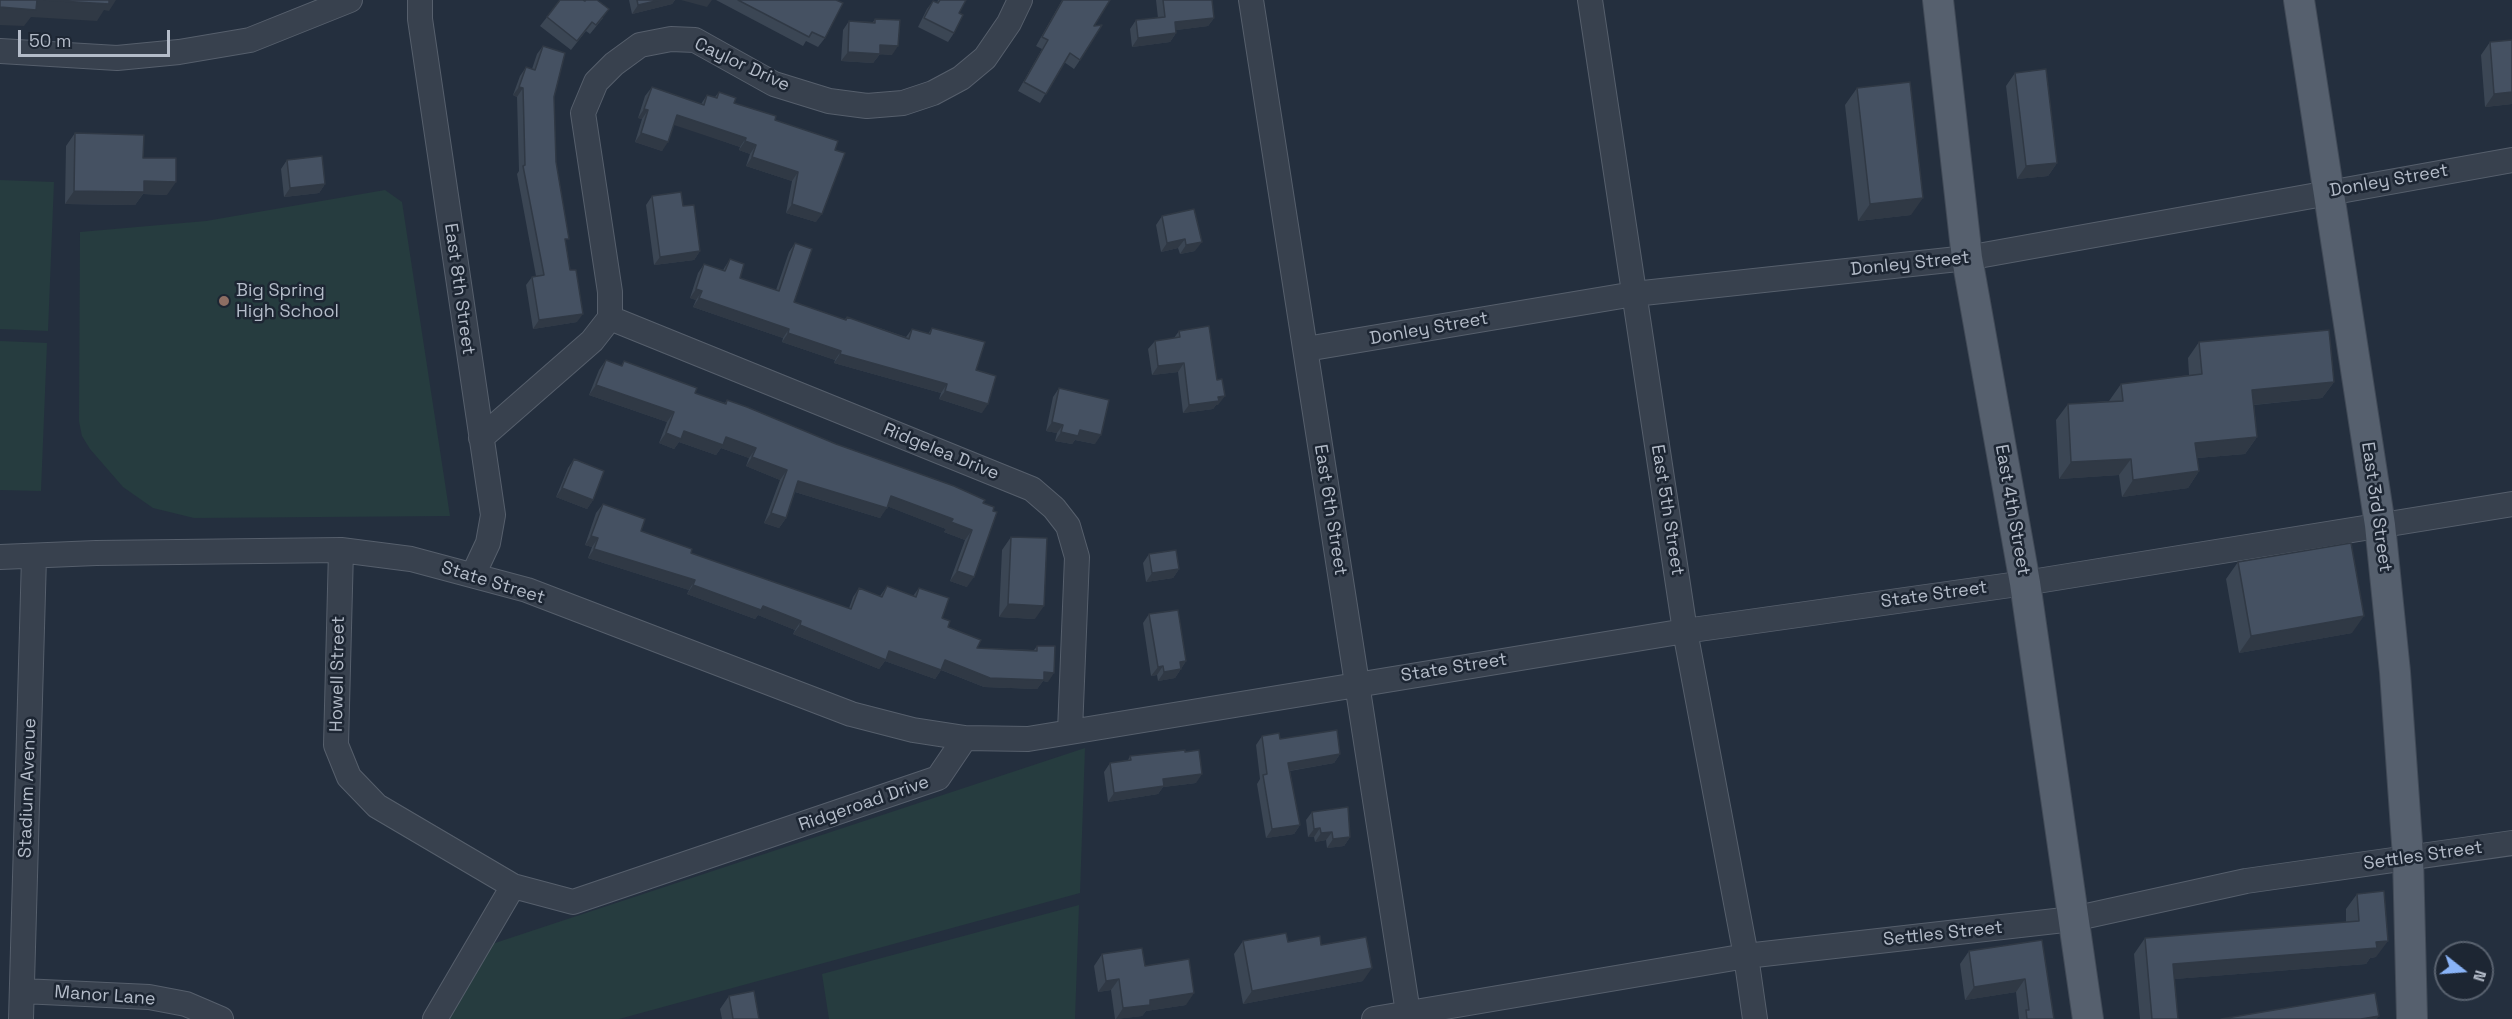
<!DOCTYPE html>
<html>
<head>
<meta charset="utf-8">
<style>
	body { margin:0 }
	#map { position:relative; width:2512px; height:1019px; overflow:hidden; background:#242f3e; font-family:"Space Grotesk",sans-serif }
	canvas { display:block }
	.north { position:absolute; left:2434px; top:941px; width:60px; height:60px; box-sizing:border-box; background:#1d2633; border:2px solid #59626f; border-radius:50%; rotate:107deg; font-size:16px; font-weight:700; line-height:24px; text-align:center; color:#b4bcc9 }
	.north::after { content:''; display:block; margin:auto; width:21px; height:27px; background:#8ab4f8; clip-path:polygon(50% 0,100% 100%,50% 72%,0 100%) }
	.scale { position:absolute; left:18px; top:30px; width:152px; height:27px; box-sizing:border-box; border:3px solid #b4bcc9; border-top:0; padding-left:8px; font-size:18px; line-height:21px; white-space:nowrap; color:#b4bcc9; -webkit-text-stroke:4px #1d2633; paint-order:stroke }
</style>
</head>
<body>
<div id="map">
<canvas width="2512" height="1019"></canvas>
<div class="north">N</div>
<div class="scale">50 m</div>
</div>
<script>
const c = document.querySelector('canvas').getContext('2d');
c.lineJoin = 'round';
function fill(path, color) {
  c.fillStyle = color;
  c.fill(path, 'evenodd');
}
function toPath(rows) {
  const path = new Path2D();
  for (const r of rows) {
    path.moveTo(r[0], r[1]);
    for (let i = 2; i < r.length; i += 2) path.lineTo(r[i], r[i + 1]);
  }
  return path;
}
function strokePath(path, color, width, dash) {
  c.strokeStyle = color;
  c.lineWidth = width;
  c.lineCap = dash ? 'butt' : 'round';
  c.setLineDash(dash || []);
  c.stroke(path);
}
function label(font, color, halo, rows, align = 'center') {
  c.font = font + ' "Space Grotesk",sans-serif';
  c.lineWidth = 5;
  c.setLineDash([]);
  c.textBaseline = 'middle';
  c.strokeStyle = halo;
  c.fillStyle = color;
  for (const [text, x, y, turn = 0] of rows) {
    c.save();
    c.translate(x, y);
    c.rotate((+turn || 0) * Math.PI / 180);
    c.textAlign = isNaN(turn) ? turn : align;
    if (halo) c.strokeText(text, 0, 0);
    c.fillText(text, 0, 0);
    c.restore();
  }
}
fill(toPath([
	[0,180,54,182,48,331,0,329],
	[385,190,402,202,450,516,194,518,153,508,123,487,90,449,82,436,79,421,80,232,206,221],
	[0,341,47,343,41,491,0,490],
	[1085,748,1080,893,619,1019,447,1019,492,944],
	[1079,905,1075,1019,829,1019,822,974]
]), '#263c3f');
const minor = toPath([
	[420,0,420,19,493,515,488,543,473,575],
	[1251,0,1409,1019],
	[1590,0,1685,631,1746,956,1755,1019],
	[0,51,117,58,179,52,250,40,350,0],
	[610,318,1032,489,1054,508,1068,526,1077,557,1070,731],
	[1306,349,1634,294,1967,258,2512,160],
	[481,438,592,341,610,318,610,292,583,113,596,82,614,64,640,45,671,39,695,40,774,84,829,101,867,106,903,103,933,93,961,78,985,58,1009,23,1020,0],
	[341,550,336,745,349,777,377,806,513,886,573,902,938,778,965,738,1028,739,1685,631,2025,583,2512,504],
	[0,557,96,553,341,550,411,559,527,590,851,714,913,730,965,738],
	[22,991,149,997,186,1004,221,1019],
	[21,1019,34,557],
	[435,1019,513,886],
	[1374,1019,1746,956,2073,919,2246,881,2512,843]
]);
const major = toPath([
	[1938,0,1967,258,2025,583,2088,1019],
	[2299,0,2380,525,2395,672,2408,857,2412,1019]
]);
strokePath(minor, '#565f6c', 26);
strokePath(major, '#414a57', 32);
strokePath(minor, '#38414e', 24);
strokePath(major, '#56606e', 30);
fill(toPath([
	[629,0,675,0,672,4,632,14],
	[716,0,836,0,825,38,818,47,806,41,803,46],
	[938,0,966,0,959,13,954,33,948,42,918,27,927,9,933,1,937,3],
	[1062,0,1110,0,1094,26,1080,60,1074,69,1064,62,1040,103,1018,91,1042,49,1036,46],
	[1156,0,1212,0,1214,18,1208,26,1176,30,1176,33,1170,42,1132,47,1130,29,1136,20,1158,18],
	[585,1,603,18,590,34,586,31,571,50,540,26,547,17],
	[875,19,892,55,880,54,873,63,841,61,843,30,849,21,873,22],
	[2512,40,2512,104,2485,107,2481,55,2490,42],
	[543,46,554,97,556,162,565,243,577,322,533,329,526,285,532,277,536,276,517,174,519,171,517,97,513,95,520,76,526,67,532,69,537,54],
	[2015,73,2057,163,2048,176,2017,179,2006,86],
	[652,87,701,104,707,95,715,97,719,92,734,103,775,120,835,150,816,222,786,213,792,181,746,166,750,154,739,150,740,147,674,124,662,151,635,142,642,119,638,118,645,96],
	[1857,88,1911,215,1858,221,1845,105],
	[75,133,143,158,167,195,143,194,135,205,65,204,66,146],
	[287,160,325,184,319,193,284,197,281,169],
	[652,196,683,206,700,251,694,260,654,265,646,205],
	[1162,216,1195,251,1180,254,1178,248,1161,252,1156,225],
	[795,243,794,302,844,320,847,317,906,337,912,329,928,334,932,328,976,370,982,413,939,399,941,393,834,363,835,360,782,342,783,338,693,307,696,300,690,298,698,273,704,264,723,270,730,259,740,278,776,290,789,252],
	[1179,331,1218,405,1216,405,1213,409,1183,413,1178,372,1152,375,1148,349,1155,341,1174,338],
	[2199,342,2334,382,2322,398,2254,405,2257,437,2245,454,2197,458,2199,471,2188,488,2122,497,2119,475,2059,479,2056,420,2068,404,2109,401,2121,384,2189,375,2188,358],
	[606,360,621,366,624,361,695,393,725,403,727,400,983,503,967,587,950,581,965,540,944,532,946,529,887,506,880,518,795,492,786,518,779,528,764,523,780,480,746,466,749,458,721,448,716,455,679,442,674,449,659,443,667,422,589,395,599,370],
	[1059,388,1095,444,1075,440,1072,444,1055,441,1057,433,1046,431,1053,397],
	[574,459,593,500,587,509,556,497,568,468],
	[603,504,641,531,691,553,849,608,853,597,859,588,880,596,887,586,913,596,919,588,948,627,977,648,1034,650,1037,646,1048,682,1043,681,1037,689,984,687,941,670,935,679,885,661,879,669,793,634,795,630,758,615,755,619,687,594,689,590,588,558,592,547,585,545,596,513],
	[1011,537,1035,619,999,617,1002,550],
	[1149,554,1179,569,1173,578,1146,582,1143,563],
	[2238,562,2352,633,2239,653,2226,579],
	[1149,614,1186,661,1175,678,1158,681,1157,675,1151,676,1143,623],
	[1262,736,1280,739,1340,754,1334,763,1290,771,1300,825,1294,834,1266,838,1257,784,1260,779,1256,745],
	[1130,756,1196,783,1163,787,1158,794,1108,802,1104,772,1110,763,1128,760],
	[1312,812,1350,837,1344,846,1327,848,1326,840,1315,842,1314,837,1308,837,1306,820],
	[2357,894,2376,957,2370,958,2366,964,2174,979,2178,1019,2140,1019,2134,954,2145,938,2346,922,2346,909],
	[2042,940,2054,1019,2019,1019,2016,992,1965,1000,1960,964,1969,951],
	[1243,941,1321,945,1363,981,1243,1004,1234,954],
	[1102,954,1145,966,1186,1005,1146,1011,1142,1016,1115,1019,1111,990,1098,992,1094,966],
	[729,996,759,1019,722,1019,720,1009]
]), '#3b4654');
fill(toPath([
	[36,0,116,0,109,11,104,10,97,21,31,17,24,26,0,25,0,7],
	[660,0,675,0,672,4,632,14,638,5],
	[681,0,712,0,707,7],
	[1214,18,1208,26,1169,31,1175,22],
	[1176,33,1170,42,1132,47,1138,38],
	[880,45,898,46,892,55,874,54],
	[848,52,880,54,873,63,841,61],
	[519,87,523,88,517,97,513,95],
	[2512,92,2512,104,2485,107,2494,94],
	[644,109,648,110,642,119,638,118],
	[677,115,746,138,740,147,671,124],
	[641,133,668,142,662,151,635,142],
	[745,141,756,145,750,154,739,150],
	[752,157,798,172,792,181,746,166],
	[2057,163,2048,176,2017,179,2026,166],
	[144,181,176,182,167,195,143,194,135,205,65,204,74,191],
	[325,184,319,193,284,197,290,188],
	[1923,198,1911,215,1858,221,1870,204],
	[792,204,822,214,816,222,786,213],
	[1185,239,1178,248,1161,252,1167,243],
	[1202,242,1195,251,1180,254,1186,245],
	[700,251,694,260,654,265,660,257],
	[696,289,702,291,696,300,690,298],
	[699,298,789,329,783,338,693,307],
	[583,314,577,322,533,329,539,320],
	[788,333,841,351,835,360,782,342],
	[840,354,947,384,941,393,834,363],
	[1184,363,1178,372,1152,375,1158,366],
	[2334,382,2322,398,2241,406,2252,390],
	[596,385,674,412,667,422,589,395],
	[945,391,988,404,982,413,939,399],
	[1225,396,1218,405,1216,405,1213,409,1183,413,1189,405],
	[1052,422,1063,425,1057,433,1046,431],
	[1080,430,1101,435,1095,444,1075,440,1072,444,1055,441,1061,432],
	[684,431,726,437,756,448,749,458,721,448,716,455,679,442,674,449,659,443,666,433],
	[2257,437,2245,454,2184,459,2195,443],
	[752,457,787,470,780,480,746,466],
	[2131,459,2119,475,2059,479,2071,462],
	[2199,471,2188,488,2122,497,2133,480],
	[798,481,887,508,880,518,792,491],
	[562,488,593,500,587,509,556,497],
	[891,496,953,519,946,529,884,505],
	[771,513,786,518,779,528,764,523],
	[951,522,972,530,965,540,944,532],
	[591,536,598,538,592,547,585,545],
	[594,549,695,580,689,590,588,558],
	[1179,569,1173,578,1146,582,1152,573],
	[957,571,974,577,967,587,950,581],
	[693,585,763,606,801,621,795,630,758,615,755,619,687,594],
	[1008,604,1044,606,1035,619,999,617],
	[2364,616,2352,633,2239,653,2251,636],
	[800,625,889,651,941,670,935,679,885,661,879,669,793,634],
	[945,660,1044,672,1054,673,1048,682,1043,681,1037,689,984,687,939,669],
	[1186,661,1175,678,1158,681,1164,672,1180,662],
	[1163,666,1157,675,1151,676,1158,667],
	[1340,754,1334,763,1282,772,1288,763],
	[1202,774,1196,783,1163,787,1158,794,1108,802,1114,793,1163,779],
	[1300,825,1294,834,1266,838,1272,829],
	[1320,828,1314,837,1308,837,1314,829],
	[1332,832,1326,840,1315,842,1321,833],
	[1350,837,1344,846,1327,848,1333,839],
	[2388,941,2376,957,2370,958,2366,964,2162,980,2173,964],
	[1372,968,1363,981,1243,1004,1252,991],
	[1119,979,1111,990,1098,992,1106,981],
	[2025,979,2016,992,1965,1000,1974,987],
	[1194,993,1186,1005,1146,1011,1142,1016,1116,1019,1123,1008,1150,1000],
	[2379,1016,2377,1019,2361,1019]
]), '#303945');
const building = toPath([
	[0,0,37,0,36,10,0,7,0,0],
	[44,0,109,0,109,4,44,0],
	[560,0,583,0,585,1,586,0,597,0,609,9,596,25,592,22,577,41,547,17,560,0],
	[637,0,660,0,638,5,637,0],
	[738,0,836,0,843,3,825,38,812,32,809,37,738,0],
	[940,0,966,0,959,13,963,15,954,33,924,18,933,1,938,3,940,0],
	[1063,0,1110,0,1094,26,1102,25,1080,60,1070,53,1046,94,1024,82,1048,40,1042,37,1063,0],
	[1163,0,1212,0,1214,18,1175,22,1176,33,1138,38,1136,20,1165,17,1163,0],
	[875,19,900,20,898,46,880,45,880,54,848,52,849,21,875,23,875,19],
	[2512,40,2512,92,2494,94,2490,42,2512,40],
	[543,46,565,53,554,97,556,162,569,239,565,239,570,270,576,270,583,314,539,320,532,277,544,275,523,166,525,165,523,88,519,87,526,67,535,70,543,46],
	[2046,69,2057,163,2026,166,2015,73,2046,69],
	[1910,82,1923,198,1870,204,1857,88,1910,82],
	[652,87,704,105,707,95,717,98,719,92,736,98,734,103,776,116,775,120,838,141,835,150,845,153,822,214,792,204,798,172,752,157,756,145,745,141,746,138,677,115,668,142,641,133,648,110,644,109,652,87],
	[75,133,144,135,143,158,176,158,176,182,144,181,144,192,74,191,75,133],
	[322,156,325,184,290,188,287,160,322,156],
	[681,192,683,206,694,205,700,251,660,257,652,196,681,192],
	[1194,209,1202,242,1186,245,1185,239,1167,243,1162,216,1194,209],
	[795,243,812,249,794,302,846,320,847,317,909,339,912,329,930,334,932,328,985,342,976,370,996,376,988,404,945,391,947,384,840,354,841,351,788,333,789,329,699,298,702,291,696,289,704,264,725,271,730,259,744,264,740,278,779,291,795,243],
	[1209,326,1217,380,1222,379,1225,396,1218,397,1219,401,1189,405,1184,363,1158,366,1155,341,1180,337,1179,331,1209,326],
	[2329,330,2334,382,2252,390,2257,437,2195,443,2199,471,2133,480,2131,459,2071,462,2068,404,2123,401,2121,384,2202,374,2199,342,2329,330],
	[606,360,622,366,624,361,697,388,695,393,726,404,727,400,747,407,836,444,954,486,985,500,983,503,994,507,993,511,997,512,974,577,957,571,972,530,951,522,953,519,891,496,887,508,798,481,786,518,771,513,787,470,752,457,756,448,726,437,723,445,684,431,681,439,666,433,674,412,596,385,606,360],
	[1059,388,1109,400,1101,435,1080,430,1078,436,1061,432,1063,425,1052,422,1059,388],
	[574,459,604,471,593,500,562,488,574,459],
	[603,504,645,519,641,531,692,549,691,553,851,609,859,588,882,597,887,586,916,597,919,588,949,598,942,618,950,621,948,627,981,640,977,648,1037,651,1037,646,1055,646,1054,673,1044,672,1044,680,990,678,945,660,941,670,889,651,886,660,800,625,801,621,763,606,761,610,693,585,695,580,594,549,598,538,591,536,603,504],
	[1011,537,1047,538,1044,606,1008,604,1011,537],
	[2351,543,2364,616,2251,636,2238,562,2351,543],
	[1176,550,1179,569,1152,573,1149,554,1176,550],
	[1178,610,1186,661,1180,662,1181,669,1164,672,1163,666,1158,667,1149,614,1178,610],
	[1337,730,1340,754,1288,763,1300,825,1272,829,1263,775,1267,774,1262,736,1279,733,1280,739,1337,730],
	[1185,750,1185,752,1199,750,1202,774,1163,779,1164,786,1114,793,1110,763,1131,760,1130,756,1185,750],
	[1348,807,1350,837,1333,839,1332,832,1321,833,1320,828,1314,829,1312,812,1348,807],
	[2384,891,2388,941,2376,942,2377,948,2173,964,2178,1019,2152,1019,2145,938,2359,921,2357,894,2384,891],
	[1286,933,1288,942,1320,936,1321,945,1366,937,1372,968,1252,991,1243,941,1286,933],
	[2042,940,2054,1019,2027,1019,2026,1010,2029,1010,2025,979,1974,987,1969,951,2042,940],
	[1142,948,1145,966,1189,959,1194,993,1150,1000,1150,1005,1123,1008,1119,979,1106,981,1102,954,1142,948],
	[754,991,759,1019,733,1019,729,996,754,991],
	[2375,993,2379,1016,2361,1019,2221,1019,2375,993]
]);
fill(building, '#455162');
strokePath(building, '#303945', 1.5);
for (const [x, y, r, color] of [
	[224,301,6,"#8d6e63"]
]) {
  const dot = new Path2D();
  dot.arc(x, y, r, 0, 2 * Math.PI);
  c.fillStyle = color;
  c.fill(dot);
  strokePath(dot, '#1d2633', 2);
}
label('18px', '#b4bcc9', '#1d2633', [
	["Caylor Drive",742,65,25],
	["Donley Street",2389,181,-10],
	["Donley Street",1910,264,-6],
	["East 8th Street",459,289,82],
	["Donley Street",1429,329,-10],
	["Ridgelea Drive",941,452,22],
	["East 3rd Street",2376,507,82],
	["East 6th Street",1330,510,81],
	["East 5th Street",1667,510,81],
	["East 4th Street",2012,510,80],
	["State Street",493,583,17],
	["State Street",1934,595,-8],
	["State Street",1454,668,-9],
	["Howell Street",338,674,-89],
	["Stadium Avenue",28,788,-88],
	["Ridgeroad Drive",864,804,-19],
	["Settles Street",2423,856,-8],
	["Settles Street",1943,934,-6],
	["Manor Lane",105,996,4]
]);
label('18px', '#b4bcc9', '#1d2633', [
	["Big Spring",236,291],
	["High School",236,312]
], 'left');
</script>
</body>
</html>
